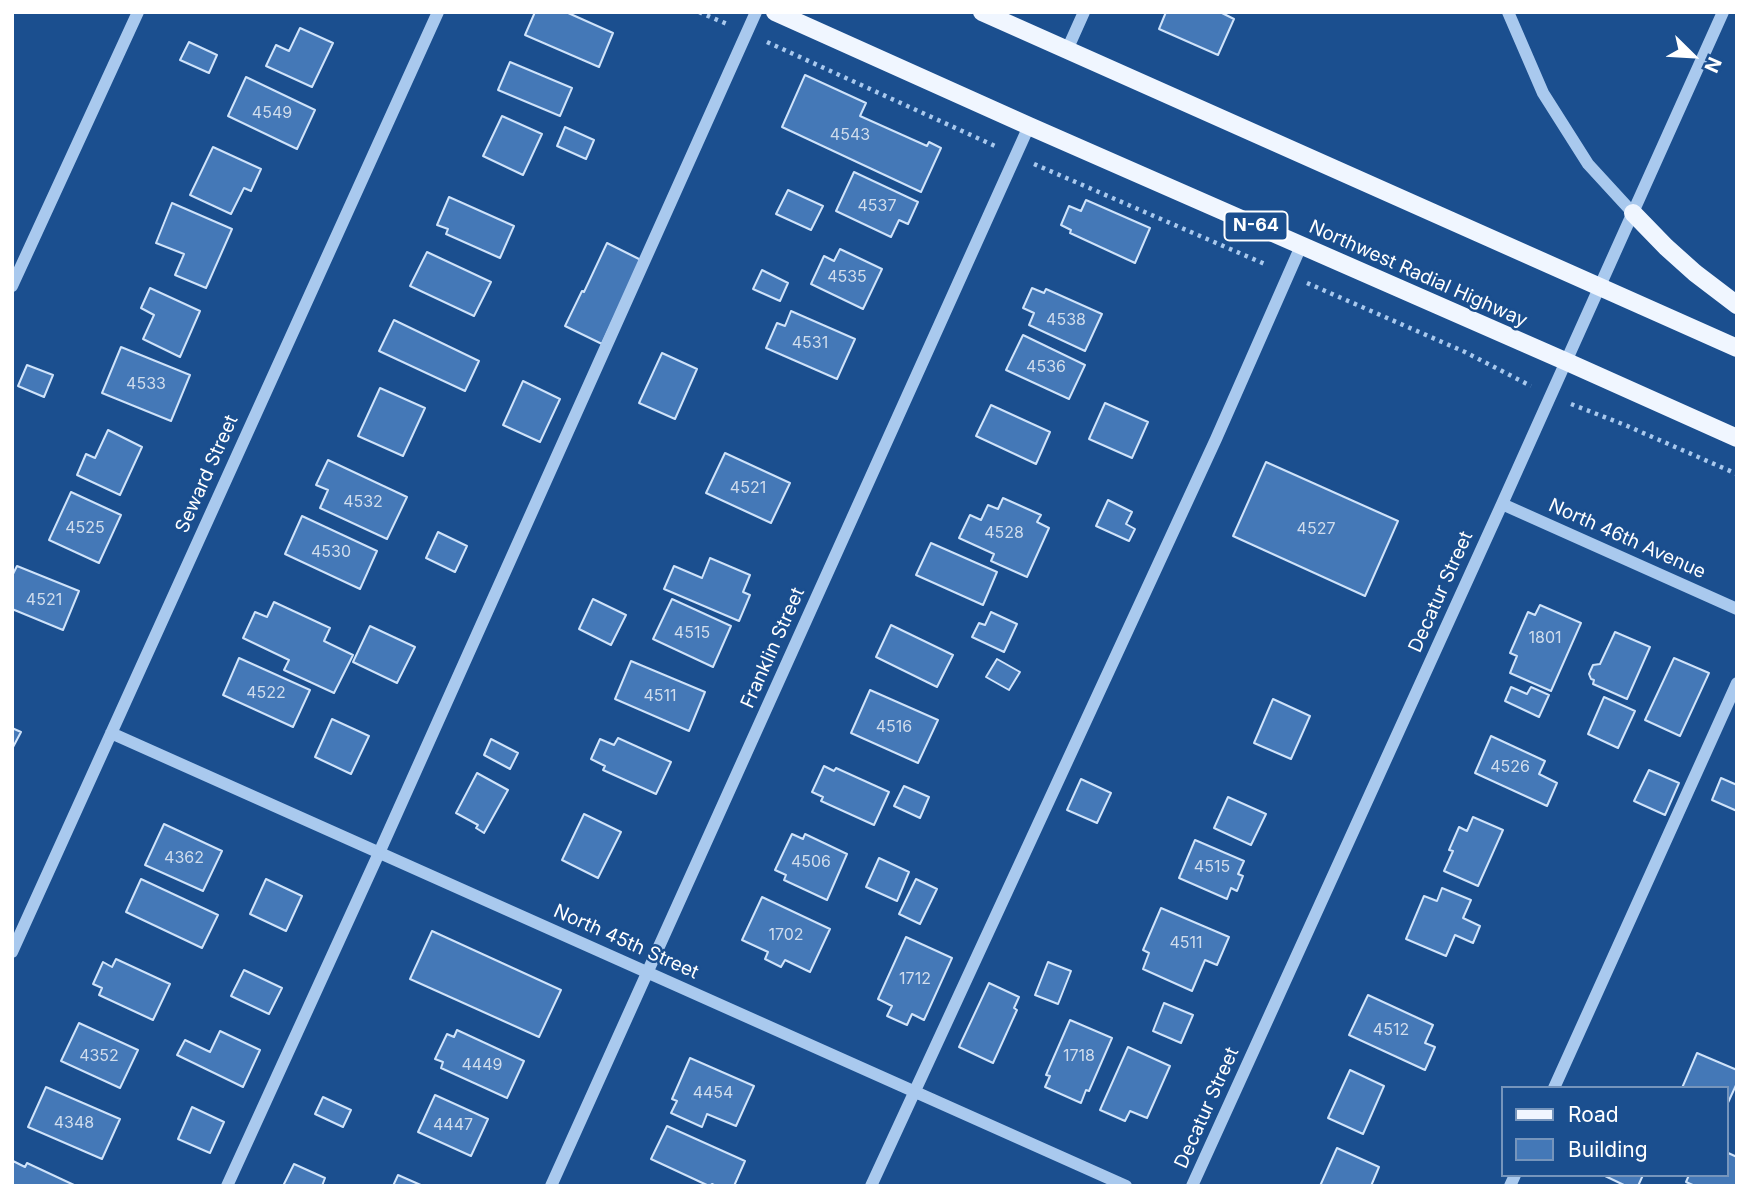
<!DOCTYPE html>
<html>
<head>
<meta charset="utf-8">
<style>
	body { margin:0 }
	#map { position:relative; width:1749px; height:1198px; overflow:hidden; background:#1b4f8f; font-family:Inter,sans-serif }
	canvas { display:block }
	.frame { position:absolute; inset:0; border:14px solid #fff; pointer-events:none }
	.legend { position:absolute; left:1501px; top:1086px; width:228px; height:91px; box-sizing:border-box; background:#1b4f8f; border:2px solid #7695bc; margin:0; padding:9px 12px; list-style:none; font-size:21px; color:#fff }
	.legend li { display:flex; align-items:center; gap:14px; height:35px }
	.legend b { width:35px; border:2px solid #7695bc }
	.north { position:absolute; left:1658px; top:21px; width:70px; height:70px; -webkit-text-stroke:5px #1b4f8f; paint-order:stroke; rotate:114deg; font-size:19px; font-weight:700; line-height:28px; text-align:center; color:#fff }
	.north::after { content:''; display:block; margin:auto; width:24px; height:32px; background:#fff; clip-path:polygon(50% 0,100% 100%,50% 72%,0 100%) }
</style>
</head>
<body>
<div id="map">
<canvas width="1749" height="1198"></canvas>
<div class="frame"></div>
<ul class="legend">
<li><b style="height:9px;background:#f0f6ff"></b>Road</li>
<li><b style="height:19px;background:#4478b7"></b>Building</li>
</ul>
<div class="north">N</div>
</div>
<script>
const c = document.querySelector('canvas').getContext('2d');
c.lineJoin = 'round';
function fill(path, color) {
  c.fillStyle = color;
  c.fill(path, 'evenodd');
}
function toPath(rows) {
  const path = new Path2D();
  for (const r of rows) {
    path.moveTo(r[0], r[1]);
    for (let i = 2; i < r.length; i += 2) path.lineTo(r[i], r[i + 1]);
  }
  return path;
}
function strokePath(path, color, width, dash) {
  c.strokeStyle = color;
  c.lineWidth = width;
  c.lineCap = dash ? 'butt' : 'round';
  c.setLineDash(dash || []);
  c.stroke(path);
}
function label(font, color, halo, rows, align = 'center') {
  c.font = font + ' Inter,sans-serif';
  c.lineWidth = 5;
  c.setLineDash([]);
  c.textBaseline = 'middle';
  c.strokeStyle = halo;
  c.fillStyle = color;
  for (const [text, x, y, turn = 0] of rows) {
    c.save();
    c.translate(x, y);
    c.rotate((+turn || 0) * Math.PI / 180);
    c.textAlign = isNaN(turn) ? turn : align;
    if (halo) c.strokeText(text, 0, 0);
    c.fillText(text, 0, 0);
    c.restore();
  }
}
const building = toPath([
	[535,12,566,12,613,33,599,67,525,35,535,12],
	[1166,12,1220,12,1234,19,1218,55,1159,29,1166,12],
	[300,28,333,43,312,87,266,66,276,45,289,51,300,28],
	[189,42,217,55,209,73,180,60,189,42],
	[510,62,572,88,560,116,498,90,510,62],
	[805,75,866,103,860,116,927,146,929,142,941,148,921,192,782,127,805,75],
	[246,77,315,110,297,149,228,116,246,77],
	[502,116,542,134,523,175,483,156,502,116],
	[565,127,594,140,586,159,557,146,565,127],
	[213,147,261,169,251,191,244,188,231,214,190,195,213,147],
	[854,172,918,202,908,224,899,220,891,237,836,211,854,172],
	[788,190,823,206,811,230,776,214,788,190],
	[449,197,514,226,500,258,446,234,448,229,437,225,449,197],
	[1086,200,1150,228,1135,263,1070,233,1071,230,1061,225,1069,206,1081,211,1086,200],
	[172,203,232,229,206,288,175,275,184,254,156,243,172,203],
	[607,243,641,260,602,344,565,326,582,291,584,292,607,243],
	[840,249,882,269,863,309,811,284,824,256,834,261,840,249],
	[427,252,491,282,474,316,410,286,427,252],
	[762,270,788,283,780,301,753,289,762,270],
	[150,288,200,311,180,357,143,339,154,315,141,308,150,288],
	[1032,288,1044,293,1046,289,1102,314,1085,351,1029,325,1034,313,1023,308,1032,288],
	[791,311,855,339,837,379,766,348,777,323,785,326,791,311],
	[394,320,479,361,465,391,379,351,394,320],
	[1023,335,1085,365,1069,399,1006,370,1023,335],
	[121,347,190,375,171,421,102,393,121,347],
	[662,353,697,369,675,419,639,403,662,353],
	[27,365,53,375,44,397,18,386,27,365],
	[523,381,560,399,540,442,503,425,523,381],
	[380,388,425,408,403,456,358,436,380,388],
	[1105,403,1148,422,1132,458,1089,439,1105,403],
	[991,405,1050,432,1036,464,976,436,991,405],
	[108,430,142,447,120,495,77,475,86,454,95,458,108,430],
	[725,453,790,483,771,523,706,493,725,453],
	[328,460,407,497,387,539,320,508,328,490,316,485,328,460],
	[1266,462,1398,521,1365,596,1233,536,1266,462],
	[71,492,121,515,99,563,49,540,71,492],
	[1003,498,1041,515,1037,522,1049,528,1027,577,991,561,994,554,959,538,970,515,981,520,988,505,998,509,1003,498],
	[1108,500,1132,512,1126,524,1135,529,1129,541,1096,526,1108,500],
	[302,516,377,551,360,589,285,554,302,516],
	[438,532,467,546,455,572,426,558,438,532],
	[931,543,997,572,983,605,916,575,931,543],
	[710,558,750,575,743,592,750,595,739,621,664,589,674,566,702,578,710,558],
	[17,566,79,591,63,630,12,609,12,576,17,566],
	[593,599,626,615,611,645,579,629,593,599],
	[672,599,731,626,713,667,653,639,672,599],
	[274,602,330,628,324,641,353,655,334,693,284,670,289,660,243,638,255,612,267,617,274,602],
	[1540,605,1581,623,1551,691,1510,673,1517,656,1510,653,1528,612,1535,615,1540,605],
	[991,612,1017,624,1004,652,972,637,979,623,985,625,991,612],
	[891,625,953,655,937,687,876,657,891,625],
	[370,626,415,647,397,683,353,662,370,626],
	[1615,632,1650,647,1627,699,1593,684,1594,680,1591,679,1589,674,1593,665,1600,664,1615,632],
	[239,658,310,690,293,727,223,695,239,658],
	[1674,658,1709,673,1680,736,1645,720,1674,658],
	[997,659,1020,672,1009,690,986,677,997,659],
	[631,661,705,692,689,731,615,699,631,661],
	[1511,687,1527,694,1531,687,1549,695,1539,717,1505,701,1511,687],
	[870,690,938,720,918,763,851,733,870,690],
	[1604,697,1635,711,1618,748,1588,734,1604,697],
	[1273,699,1310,716,1291,759,1254,743,1273,699],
	[332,719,369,736,351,774,315,757,332,719],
	[12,728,21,732,12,749,12,728],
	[1491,736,1545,761,1539,774,1557,783,1547,806,1475,773,1491,736],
	[618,738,671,762,656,794,603,770,605,766,591,759,600,739,614,745,618,738],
	[491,739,518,753,510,769,484,755,491,739],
	[824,766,834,771,836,768,889,792,874,825,821,801,823,797,812,792,824,766],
	[1649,770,1679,783,1665,815,1634,801,1649,770],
	[477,773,508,790,484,833,476,828,478,825,456,813,477,773],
	[1721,778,1737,785,1737,811,1712,800,1721,778],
	[1081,779,1111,793,1097,823,1067,810,1081,779],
	[904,786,929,797,920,818,894,806,904,786],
	[1228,797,1266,814,1251,845,1214,828,1228,797],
	[584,814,621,832,598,878,562,860,584,814],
	[1473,817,1503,830,1478,886,1444,871,1453,851,1449,850,1459,827,1467,831,1473,817],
	[164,824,222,851,203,891,145,865,164,824],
	[792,834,803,839,805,834,847,854,827,900,784,880,786,875,775,870,792,834],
	[1195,840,1244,861,1238,874,1243,876,1237,891,1231,888,1227,899,1179,878,1195,840],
	[879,858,909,872,897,901,866,887,879,858],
	[141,879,218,915,202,948,126,912,141,879],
	[266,879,302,896,286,931,250,914,266,879],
	[916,879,937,889,920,924,899,914,916,879],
	[1442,888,1471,900,1463,918,1480,926,1473,943,1455,935,1446,956,1406,939,1424,896,1437,901,1442,888],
	[762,897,830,929,810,972,785,960,781,967,765,959,768,952,742,940,762,897],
	[1161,908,1229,937,1217,965,1205,960,1192,991,1143,969,1149,953,1143,950,1161,908],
	[432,931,561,990,539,1037,410,979,432,931],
	[906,937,952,958,924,1020,912,1014,907,1025,887,1016,892,1006,878,999,906,937],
	[116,959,170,984,153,1020,99,995,102,988,93,984,103,962,112,967,116,959],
	[1048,962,1071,971,1058,1004,1035,995,1048,962],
	[244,970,282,988,269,1014,231,996,244,970],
	[989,983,1019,997,1014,1008,1017,1010,993,1063,959,1047,989,983],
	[1368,995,1433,1025,1425,1043,1435,1047,1425,1070,1349,1035,1368,995],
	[1164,1003,1193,1015,1181,1043,1153,1031,1164,1003],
	[1070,1020,1112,1038,1089,1091,1086,1090,1081,1103,1045,1087,1050,1076,1046,1075,1070,1020],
	[79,1023,138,1050,120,1088,61,1061,79,1023],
	[457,1030,524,1061,507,1098,441,1068,443,1062,435,1059,447,1034,454,1037,457,1030],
	[220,1031,260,1050,243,1087,177,1055,185,1040,210,1052,220,1031],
	[1128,1047,1170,1066,1147,1118,1130,1111,1125,1121,1100,1110,1128,1047],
	[1697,1053,1737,1070,1737,1083,1726,1107,1726,1088,1682,1088,1697,1053],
	[690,1058,754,1086,736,1126,707,1114,702,1127,671,1113,677,1101,672,1099,690,1058],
	[1350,1070,1384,1086,1363,1134,1328,1118,1350,1070],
	[46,1087,120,1119,102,1159,28,1127,46,1087],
	[435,1095,488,1119,471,1156,418,1132,435,1095],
	[323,1097,351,1110,343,1127,315,1114,323,1097],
	[192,1107,224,1122,210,1153,178,1139,192,1107],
	[667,1126,745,1161,734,1186,716,1186,712,1184,709,1186,651,1159,667,1126],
	[1337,1148,1379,1167,1371,1186,1320,1186,1337,1148],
	[1726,1152,1737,1157,1737,1186,1695,1186,1686,1182,1689,1175,1726,1175,1726,1152],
	[13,1161,25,1167,27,1163,74,1185,12,1186,13,1161],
	[294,1164,325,1178,322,1186,283,1186,294,1164],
	[398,1175,423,1186,393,1186,398,1175],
	[1603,1175,1643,1175,1638,1186,1626,1186,1603,1175]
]);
fill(building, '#4478b7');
strokePath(building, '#cfe3fa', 2);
strokePath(toPath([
	[699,12,727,24],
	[767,42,995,146],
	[1034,164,1267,265],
	[1307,283,1465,352,1531,386],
	[1571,404,1625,425,1737,474]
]), '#a9c9ee', 4.5, [3.5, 5]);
strokePath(toPath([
	[1508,12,1543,93,1588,164,1633,213],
	[1067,50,1084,12],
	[12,286,138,12],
	[1502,504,1737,609],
	[111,733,1126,1186],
	[12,952,438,12],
	[1554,1088,1737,683],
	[227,1186,379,853,756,12],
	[551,1186,1029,126],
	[871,1186,1216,439,1301,246],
	[1192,1186,1502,504,1723,12],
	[1510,1186,1515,1175]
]), '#a9c9ee', 12);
strokePath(toPath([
	[775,12,1029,126,1565,361,1737,438],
	[982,12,1737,348],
	[1633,213,1666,247,1695,273,1737,305]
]), '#f0f6ff', 18);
label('16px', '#d0dded', null, [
	["4549",272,113],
	["4543",850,135],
	["4537",877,206],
	["4535",847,277],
	["4538",1066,320],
	["4531",810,343],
	["4536",1046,367],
	["4533",146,384],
	["4521",748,488],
	["4532",363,502],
	["4525",85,528],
	["4527",1316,529],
	["4528",1004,533],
	["4530",331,552],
	["4521",44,600],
	["4515",692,633],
	["1801",1545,638],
	["4522",266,693],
	["4511",660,696],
	["4516",894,727],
	["4526",1510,767],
	["4362",184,858],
	["4506",811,862],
	["4515",1212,867],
	["1702",786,935],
	["4511",1186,943],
	["1712",915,979],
	["4512",1391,1030],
	["4352",99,1056],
	["1718",1079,1056],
	["4449",482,1065],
	["4454",713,1093],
	["4348",74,1123],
	["4447",453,1125]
]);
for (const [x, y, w] of [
	[1256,226,63]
]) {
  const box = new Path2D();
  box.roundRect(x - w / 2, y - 14.5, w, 29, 5);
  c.fillStyle = '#1b4f8f';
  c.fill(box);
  strokePath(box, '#fff', 2);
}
label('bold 18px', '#fff', null, [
	["N-64",1256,226]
]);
label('19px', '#fff', '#1b4f8f', [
	["Northwest Radial Highway",1418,274,24],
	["Seward Street",207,474,-66],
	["North 46th Avenue",1627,539,24],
	["Decatur Street",1441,592,-66],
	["Franklin Street",773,648,-66],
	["North 45th Street",626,942,24],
	["Decatur Street",1207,1108,-66]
]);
</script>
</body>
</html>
